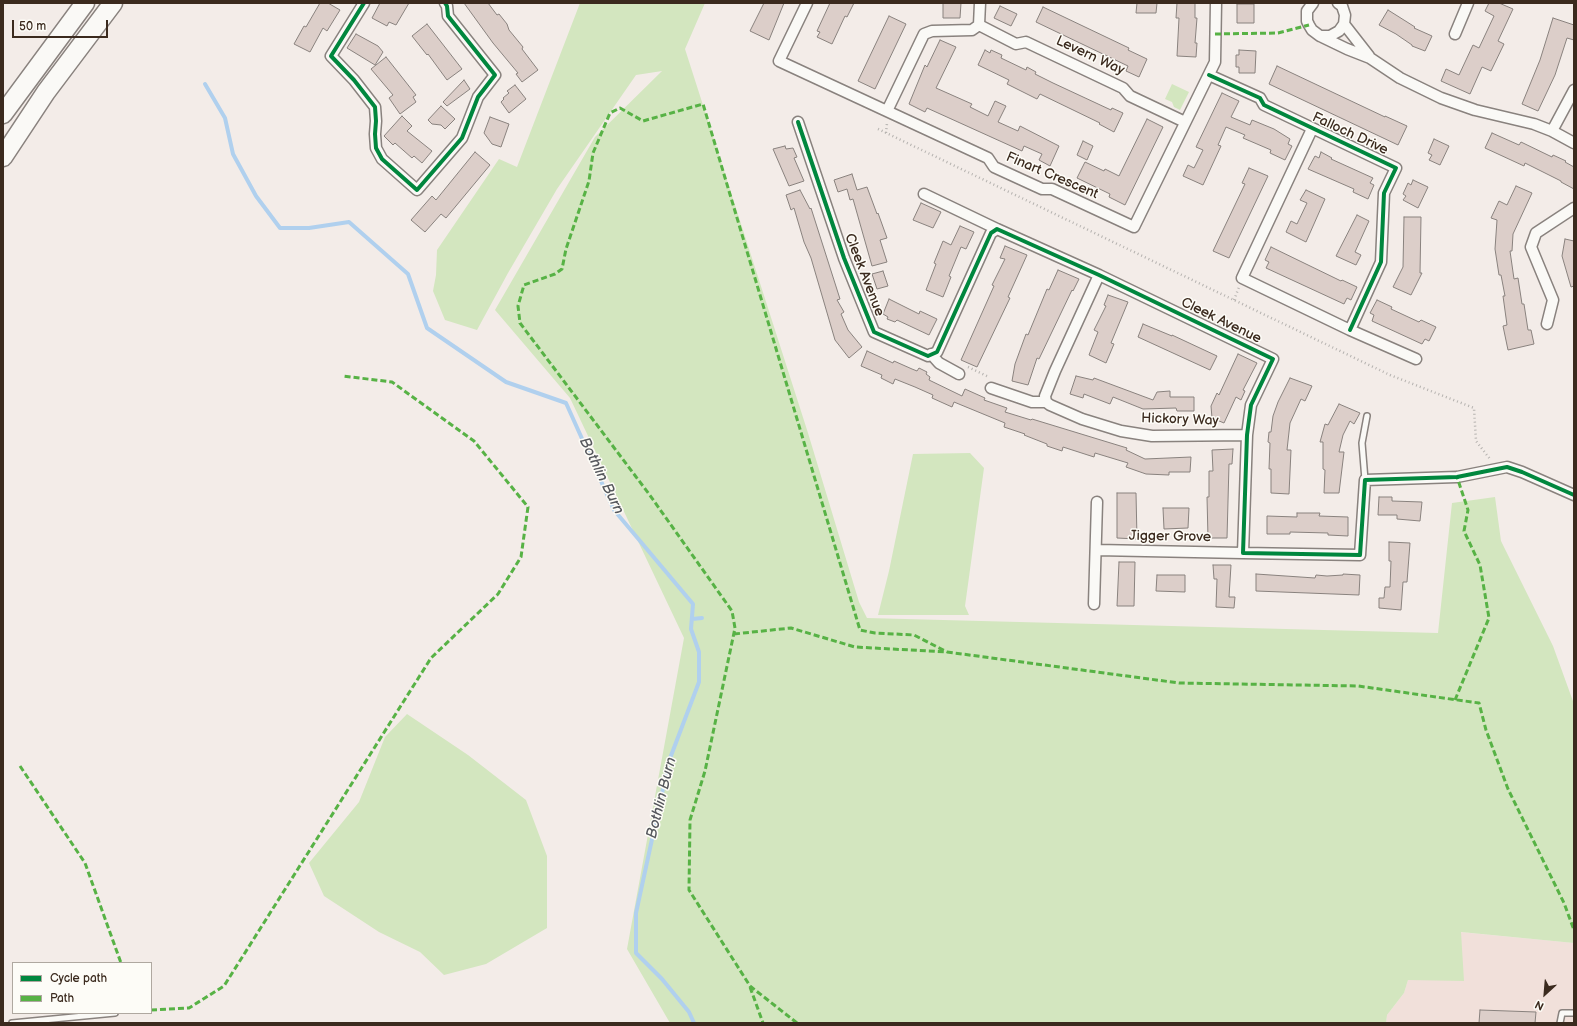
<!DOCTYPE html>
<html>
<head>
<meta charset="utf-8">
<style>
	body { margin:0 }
	#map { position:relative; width:1577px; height:1026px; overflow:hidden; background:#f3ece8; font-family:"Balsamiq Sans",sans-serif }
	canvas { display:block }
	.frame { position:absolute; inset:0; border:4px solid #3b2a1e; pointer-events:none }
	.legend { position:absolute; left:12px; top:962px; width:140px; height:52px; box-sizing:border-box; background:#fdfcf7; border:1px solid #afa8a0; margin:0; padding:5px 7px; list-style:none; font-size:12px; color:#3b2a1e }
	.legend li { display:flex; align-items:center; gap:8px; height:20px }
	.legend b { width:20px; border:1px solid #afa8a0 }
	.north { position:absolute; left:1525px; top:974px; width:40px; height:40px; -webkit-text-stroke:3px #fdfcf7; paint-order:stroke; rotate:206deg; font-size:11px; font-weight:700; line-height:16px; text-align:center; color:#3b2a1e }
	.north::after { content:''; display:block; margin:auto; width:14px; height:18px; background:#3b2a1e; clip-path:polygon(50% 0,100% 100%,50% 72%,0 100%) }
	.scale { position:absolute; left:12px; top:20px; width:96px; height:18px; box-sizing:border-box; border:2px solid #3b2a1e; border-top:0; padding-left:5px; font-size:12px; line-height:14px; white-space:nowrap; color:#3b2a1e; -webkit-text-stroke:3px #fdfcf7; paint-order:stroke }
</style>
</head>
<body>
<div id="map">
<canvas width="1577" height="1026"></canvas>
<div class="frame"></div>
<ul class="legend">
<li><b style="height:5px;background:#00873e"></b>Cycle path</li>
<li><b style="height:5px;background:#57b245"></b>Path</li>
</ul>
<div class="north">N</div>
<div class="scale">50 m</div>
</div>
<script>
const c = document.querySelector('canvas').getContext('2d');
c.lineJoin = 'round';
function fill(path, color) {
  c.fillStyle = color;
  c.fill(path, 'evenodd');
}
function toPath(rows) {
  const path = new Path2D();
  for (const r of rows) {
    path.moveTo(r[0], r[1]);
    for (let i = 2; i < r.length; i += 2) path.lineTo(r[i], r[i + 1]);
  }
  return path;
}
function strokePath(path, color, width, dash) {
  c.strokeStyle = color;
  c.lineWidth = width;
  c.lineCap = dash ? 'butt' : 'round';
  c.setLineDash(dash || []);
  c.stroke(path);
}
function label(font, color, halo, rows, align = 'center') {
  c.font = font + ' "Balsamiq Sans",sans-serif';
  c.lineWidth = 3;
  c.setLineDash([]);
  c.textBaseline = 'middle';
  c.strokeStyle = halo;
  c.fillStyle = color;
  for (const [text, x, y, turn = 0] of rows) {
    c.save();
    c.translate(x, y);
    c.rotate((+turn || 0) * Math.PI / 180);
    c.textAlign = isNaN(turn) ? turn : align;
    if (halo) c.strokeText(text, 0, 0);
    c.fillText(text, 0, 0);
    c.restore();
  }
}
fill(toPath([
	[1460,932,1574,943,1574,1023,1386,1023,1387,1015,1404,993,1408,980]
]), '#f1e0da');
fill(toPath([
	[580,3,705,3,685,49,808,433,859,602,867,618,1438,633,1452,503,1495,497,1501,541,1553,646,1574,704,1574,943,1461,932,1464,981,1408,980,1404,993,1387,1015,1386,1023,670,1023,627,949,684,638,570,398,495,310,595,137,662,71,636,75,557,189,508,273,477,330,445,320,433,291,436,275,437,250,499,159,517,167],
	[1172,84,1189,92,1180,110,1174,107,1172,102,1165,99],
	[970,453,984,468,965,606,969,615,878,615,889,571,913,454],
	[407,714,468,755,526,800,547,856,547,928,486,964,444,975,420,952,379,932,324,896,309,863,359,802,385,737]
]), '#d3e6bf');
strokePath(toPath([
	[205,84,225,118,233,154,256,196,280,228,309,228,349,222,408,274,427,328,506,382,566,403,614,510,693,604,691,629,699,652,699,682,669,761,636,913,636,953,662,979,689,1012,694,1023],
	[692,619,702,618]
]), '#b0d0ee', 4);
const building = toPath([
	[320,3,328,3,340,10,327,31,323,28,310,52,294,44,304,26,306,27,320,3],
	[380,3,409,3,396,25,389,22,387,26,372,18,380,3],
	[464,3,488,3,497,15,499,14,507,24,509,30,523,47,522,49,538,70,522,82,516,74,518,73,493,43,464,3],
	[764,3,784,3,769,40,750,31,764,3],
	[830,3,854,3,847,17,845,16,832,44,817,37,820,32,817,31,830,3],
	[943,3,961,3,960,18,943,18,943,3],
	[1137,3,1157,3,1156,13,1136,13,1137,3],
	[1177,3,1195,3,1195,18,1197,18,1195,43,1197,43,1196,57,1177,56,1179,18,1176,18,1177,3],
	[1489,3,1499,3,1513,9,1498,41,1504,44,1491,71,1482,67,1470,94,1441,81,1446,69,1459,75,1473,45,1479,48,1494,16,1485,11,1489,3],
	[1237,4,1254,4,1254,23,1237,23,1237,4],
	[1000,6,1017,14,1011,26,994,18,1000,6],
	[1043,7,1129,48,1128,50,1147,59,1139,77,1126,71,1128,66,1036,22,1043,7],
	[1388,10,1415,27,1414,28,1432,36,1425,51,1412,46,1412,45,1396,34,1379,25,1388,10],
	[889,16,906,24,875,89,858,81,889,16],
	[1553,18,1574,25,1574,40,1567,38,1555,75,1538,111,1522,104,1540,60,1553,18],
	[427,24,462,69,447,80,428,54,427,55,412,36,427,24],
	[356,34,378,46,383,52,375,65,347,48,356,34],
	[940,40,956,47,936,88,972,104,970,107,988,116,995,101,1006,106,998,122,1018,131,1020,126,1059,146,1050,166,1039,160,1042,154,1024,146,1022,151,927,108,925,112,909,104,925,65,927,67,940,40],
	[985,50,990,53,991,50,1002,55,1001,58,1026,70,1027,67,1036,72,1035,74,1053,83,1111,110,1112,108,1123,113,1114,132,1099,124,1100,123,1040,94,1037,99,1007,84,1009,80,978,65,985,50],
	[1239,50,1256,51,1255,73,1239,73,1239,67,1236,67,1236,55,1239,55,1239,50],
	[386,57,416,95,413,97,416,102,400,114,389,98,393,95,371,69,386,57],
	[1277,66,1385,117,1385,116,1407,126,1398,145,1269,84,1277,66],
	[464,80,470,89,447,106,443,102,464,80],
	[515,85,526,99,509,113,501,102,504,99,503,98,509,93,507,91,515,85],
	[1222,93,1239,101,1231,117,1250,125,1252,120,1274,129,1290,139,1288,144,1292,146,1285,160,1270,153,1271,150,1243,138,1245,135,1226,127,1218,145,1221,146,1203,185,1183,176,1188,165,1194,168,1203,150,1196,147,1222,93],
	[441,106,455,119,445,129,441,125,432,124,428,120,441,106],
	[402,116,412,126,407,131,432,151,422,163,414,156,412,158,395,143,393,145,384,136,402,116],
	[490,117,509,124,501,147,492,144,484,133,490,117],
	[1147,119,1163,127,1125,205,1109,197,1110,194,1077,178,1085,162,1104,171,1105,169,1119,176,1147,119],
	[1492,133,1519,145,1521,142,1552,157,1553,155,1566,161,1565,162,1574,167,1574,189,1561,182,1561,181,1525,163,1524,166,1485,148,1492,133],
	[1434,139,1449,146,1440,165,1429,160,1432,155,1428,153,1434,139],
	[1083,141,1093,146,1087,160,1077,155,1083,141],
	[785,146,786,149,793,148,797,157,794,158,804,181,789,186,773,149,785,146],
	[475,152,490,165,446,218,441,214,425,232,411,220,432,196,436,200,475,152],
	[1321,152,1332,158,1331,159,1373,178,1370,183,1374,185,1368,199,1353,192,1354,189,1308,169,1315,156,1319,158,1321,152],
	[1249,168,1268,176,1229,258,1213,251,1245,184,1242,183,1249,168],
	[852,174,857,190,867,187,877,214,878,213,887,238,880,240,887,262,872,266,853,199,850,200,847,189,838,192,834,180,852,174],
	[1413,180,1428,187,1418,208,1403,200,1406,196,1403,194,1408,183,1411,185,1413,180],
	[1516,186,1532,193,1513,234,1512,251,1510,251,1514,279,1518,278,1522,304,1524,304,1528,330,1531,330,1534,344,1508,350,1503,326,1507,325,1503,296,1505,296,1501,275,1499,275,1495,249,1497,220,1491,218,1499,201,1507,205,1516,186],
	[800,190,810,209,811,208,840,299,837,300,844,312,841,314,848,330,862,347,849,358,835,340,811,258,804,242,794,208,791,210,786,195,800,190],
	[1306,190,1325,199,1306,242,1286,232,1291,221,1297,224,1307,203,1300,200,1306,190],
	[921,203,941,212,933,228,913,220,921,203],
	[1357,215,1369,221,1355,252,1361,255,1356,265,1336,256,1357,215],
	[1404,217,1421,217,1420,273,1422,273,1411,295,1393,287,1403,267,1404,217],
	[960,226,974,232,966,249,961,247,949,276,951,277,943,297,926,290,936,264,934,263,943,241,951,245,960,226],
	[1565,239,1574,241,1574,286,1571,287,1562,256,1565,239],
	[1005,246,1027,255,1008,297,1010,298,977,367,961,360,994,286,992,285,1005,259,1000,258,1005,246],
	[1271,247,1341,281,1342,280,1357,287,1351,300,1347,298,1344,304,1266,268,1269,262,1265,260,1271,247],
	[1058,270,1079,279,1073,291,1072,290,1039,359,1037,358,1028,385,1012,381,1015,364,1026,334,1028,335,1047,289,1049,290,1058,270],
	[883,271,888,286,877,289,872,274,883,271],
	[1108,295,1128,302,1111,343,1114,344,1106,363,1089,355,1098,332,1094,330,1106,306,1104,305,1108,295],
	[889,299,919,314,920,311,937,319,929,335,897,320,895,322,887,319,888,317,883,314,889,299],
	[1377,300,1392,307,1391,309,1419,322,1421,320,1436,327,1429,341,1425,339,1422,344,1372,321,1374,315,1370,313,1377,300],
	[1143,324,1172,336,1172,335,1217,356,1210,370,1138,337,1143,324],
	[867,351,893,363,894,361,912,369,917,371,919,368,927,372,926,374,930,377,929,380,962,396,965,389,985,398,984,400,1007,408,1005,412,1031,420,1032,419,1127,448,1126,450,1145,459,1191,457,1190,472,1169,472,1169,475,1146,474,1126,467,1128,463,1095,453,1094,457,1063,447,1062,451,1047,446,1047,444,1024,435,1025,434,1004,427,1005,423,954,402,952,407,932,398,933,395,915,387,895,379,893,384,881,378,882,375,861,366,867,351],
	[1238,354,1257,363,1243,390,1245,391,1241,400,1236,397,1224,423,1212,418,1211,406,1217,393,1219,395,1238,354],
	[1076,376,1093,380,1094,378,1153,400,1157,392,1170,391,1170,397,1194,397,1194,411,1177,411,1176,408,1143,409,1113,397,1110,404,1084,394,1083,398,1070,394,1076,376],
	[1290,378,1312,386,1305,401,1301,399,1290,423,1287,450,1291,450,1289,494,1271,493,1271,469,1269,469,1270,443,1268,442,1269,432,1271,432,1273,416,1278,402,1290,378],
	[1339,404,1360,413,1354,424,1350,421,1343,435,1339,452,1344,452,1339,493,1324,493,1325,470,1323,469,1323,442,1320,442,1325,424,1328,425,1339,404],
	[1233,449,1232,464,1229,464,1227,538,1208,538,1207,497,1209,497,1209,471,1213,471,1212,450,1233,449],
	[1117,493,1136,493,1137,539,1117,538,1117,493],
	[1379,497,1392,497,1392,501,1422,502,1420,521,1397,519,1397,515,1378,515,1379,497],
	[1163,508,1189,508,1188,528,1164,529,1163,508],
	[1297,513,1320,513,1319,516,1348,517,1348,536,1328,535,1328,533,1290,532,1290,534,1267,534,1267,516,1297,517,1297,513],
	[1389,542,1410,543,1407,582,1403,582,1401,610,1379,608,1379,598,1384,598,1385,587,1390,587,1391,561,1389,561,1389,542],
	[1119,562,1135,562,1134,606,1117,606,1119,562],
	[1213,565,1231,565,1229,597,1235,597,1234,608,1216,607,1217,579,1214,579,1213,565],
	[1256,574,1315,578,1316,575,1327,576,1343,575,1343,574,1360,575,1359,595,1256,591,1256,574],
	[1157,575,1185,575,1185,592,1156,591,1157,575],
	[1480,1010,1536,1012,1535,1023,1479,1023,1480,1010]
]);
fill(building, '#dccec9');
strokePath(building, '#89827e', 1);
const service = toPath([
	[1365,480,1362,443,1367,416],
	[12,1023,115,1013],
	[1560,1023,1562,1013,1574,1013]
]);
const minor = toPath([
	[364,3,331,56,354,80,375,107,376,121,375,134,376,148,382,159,417,190,462,138,478,97,495,75,448,16,447,6,445,3],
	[807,3,779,61,988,158,994,167,1042,189,1052,189,1134,227,1215,62,1216,3],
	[1313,3,1307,11,1307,21,1309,25,1312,30,1320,36,1330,36,1339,31,1344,24,1345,15,1342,6,1338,3],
	[1344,24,1369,56],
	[979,25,1016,44,1026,42,1123,88,1130,96,1185,122],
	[1455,34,1468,3],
	[1320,36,1347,49,1370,58,1400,78,1441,98,1475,110,1534,124,1552,131,1574,143],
	[1209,75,1260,98,1264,105,1396,168,1384,193,1381,262,1350,330],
	[887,111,924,34,932,31,972,30,979,25,980,3],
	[798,122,844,258,874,332,928,356,937,352,991,233,997,229,1099,275,1273,359,1251,405,1247,435,1243,553,1360,555,1365,480,1457,477,1507,467,1522,472,1574,495],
	[1312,129,1242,278,1350,330,1416,359],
	[1552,131,1574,90],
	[924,194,997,229],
	[1099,275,1055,371,1045,396,1046,402,1050,405,1082,419,1121,431,1152,436,1247,435],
	[1547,324,1553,300,1531,247,1536,233,1574,208],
	[931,354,939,363,959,374],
	[991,388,1032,402,1046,402],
	[1097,550,1243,553],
	[1094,604,1097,502]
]);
const motorway = toPath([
	[3,114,85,3],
	[3,157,46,92,113,3]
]);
strokePath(service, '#89827e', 8);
strokePath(minor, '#89827e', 13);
strokePath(motorway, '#89827e', 21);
strokePath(toPath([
	[878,129,1390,375,1474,408,1476,441,1490,459],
	[886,133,887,123],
	[1234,300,1239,287],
	[968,367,989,377]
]), '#b5b2af', 2.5, [1, 3]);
strokePath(service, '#faf9f6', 5);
strokePath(minor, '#faf9f6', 10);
strokePath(motorway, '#faf9f6', 18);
strokePath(toPath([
	[1215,34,1278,33,1309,25],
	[734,634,791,628,855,647,947,652,1179,683,1358,686,1479,703,1486,730,1508,789,1564,903,1574,930],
	[1455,700,1489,618,1480,565,1464,531,1468,510,1457,477],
	[20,766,85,863,121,963],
	[750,987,763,1023],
	[151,1010,189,1008,224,986,431,658,498,594,521,557,528,507,474,441,392,382,343,376],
	[797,1023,750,986,689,890,690,820,705,771,735,628,732,611,649,494,520,323,518,306,524,285,555,274,562,269,566,249,589,181,593,153,610,113,620,108,643,121,703,104,860,630,875,633,914,635,947,652]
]), '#57b245', 3, [6, 3]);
strokePath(toPath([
	[364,3,331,56,354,80,375,107,376,121,375,134,376,148,382,159,417,190,462,138,478,97,495,75,448,16,447,6,445,3],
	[1209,75,1260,98,1264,105,1396,168,1384,193,1381,262,1350,330],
	[798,122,844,258,874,332,928,356,937,352,991,233,997,229,1099,275,1273,359,1251,405,1247,435,1243,553,1360,555,1365,480,1457,477,1507,467,1522,472,1574,495]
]), '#00873e', 4);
label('14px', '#3b2a1e', '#fdfcf7', [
	["Levern Way",1090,56,25],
	["Falloch Drive",1350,134,25],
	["Finart Crescent",1052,176,23],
	["Cleek Avenue",864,275,69],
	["Cleek Avenue",1221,321,26],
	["Hickory Way",1180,420,2],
	["Jigger Grove",1170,537,1]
]);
label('italic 15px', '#56585d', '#fdfcf7', [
	["Bothlin Burn",601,476,64],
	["Bothlin Burn",662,798,-76]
]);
</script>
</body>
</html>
